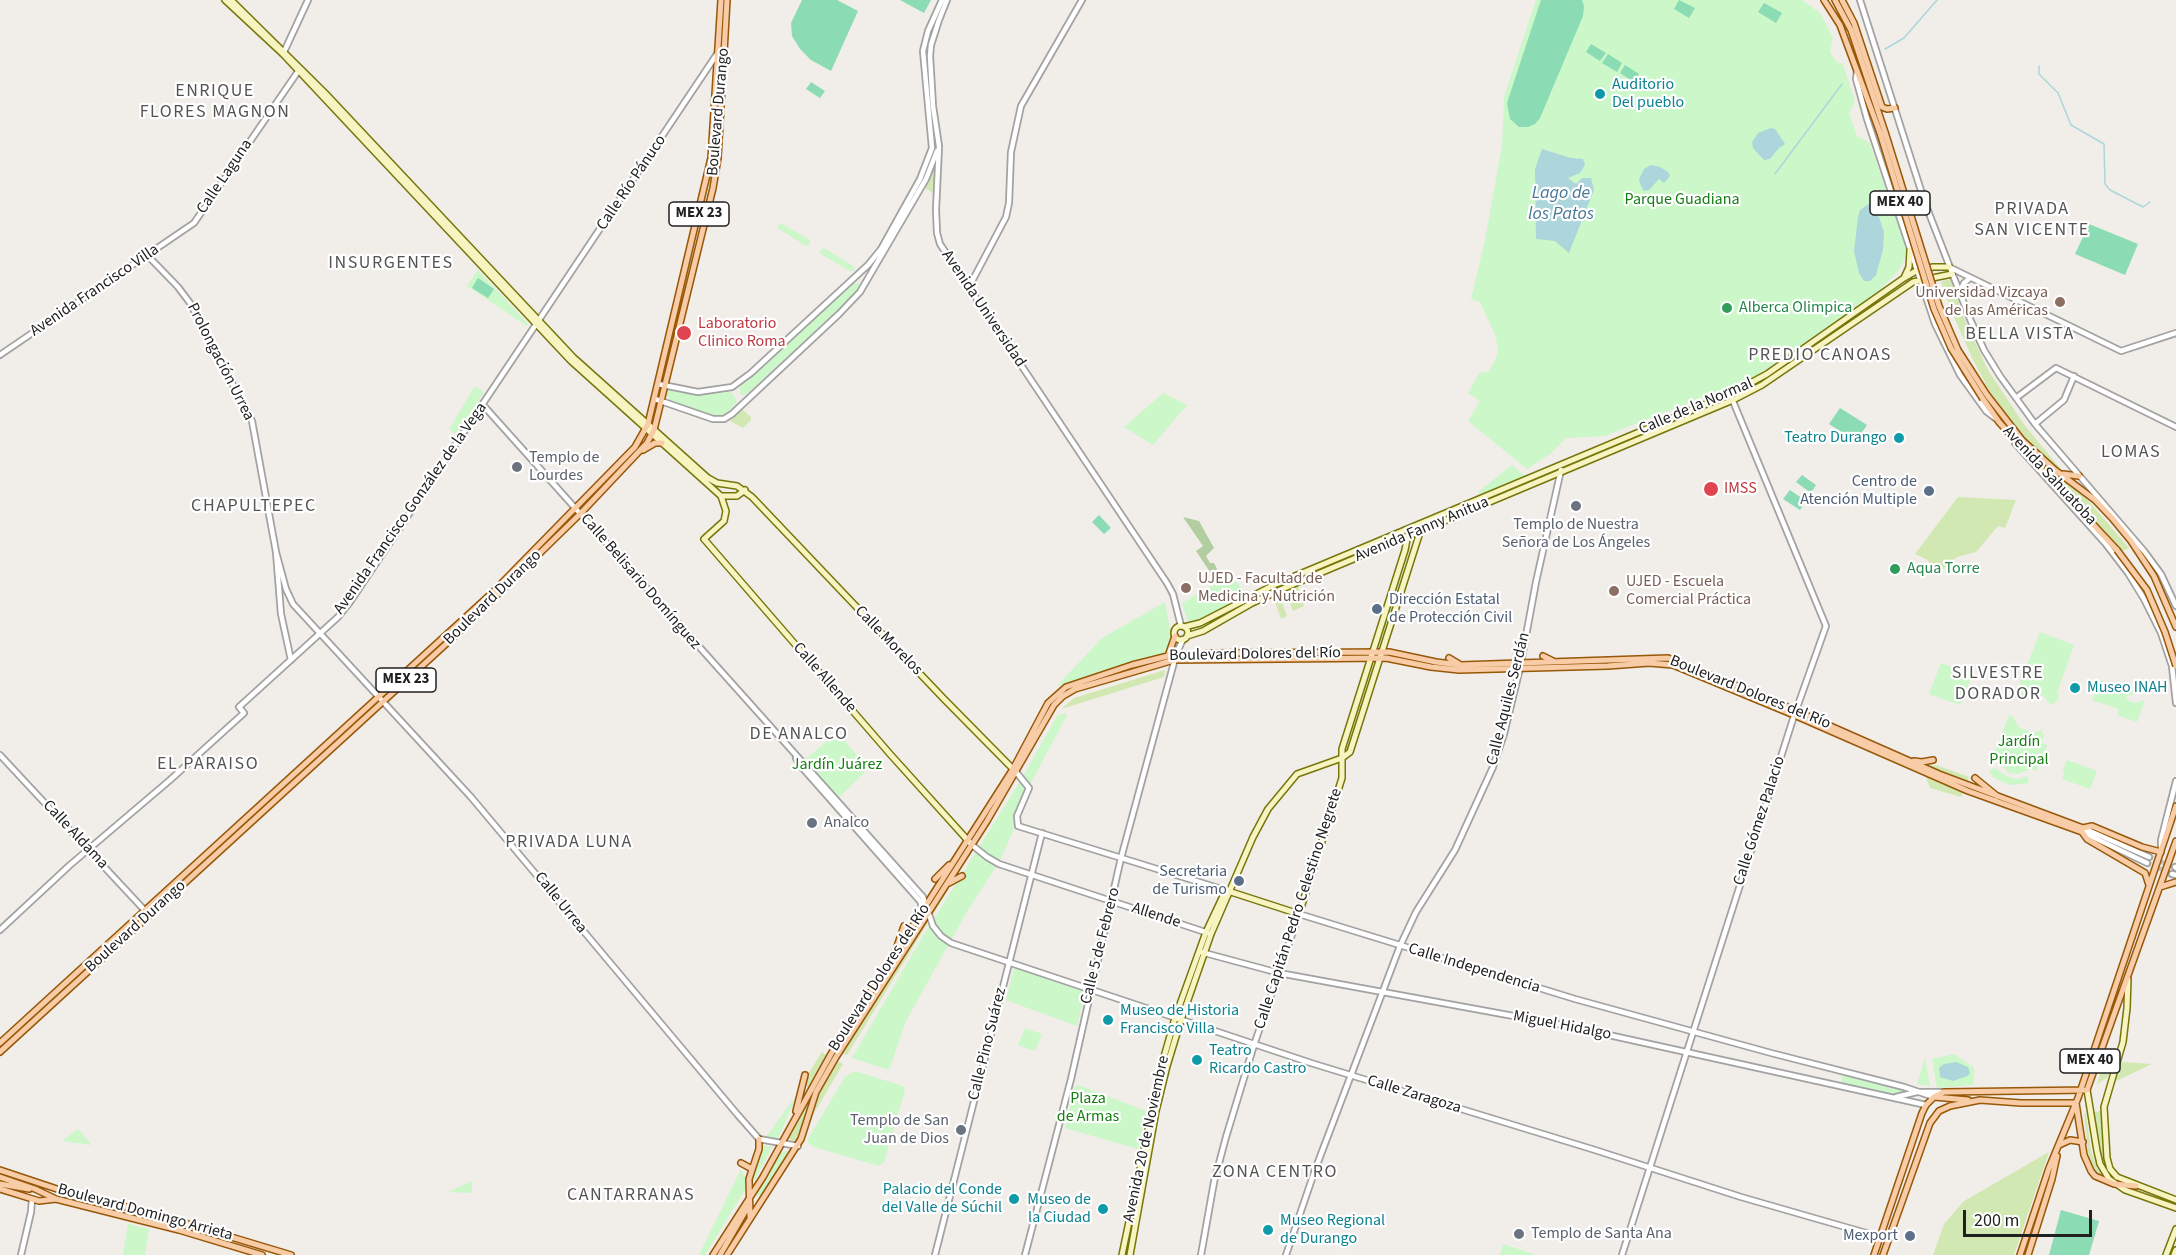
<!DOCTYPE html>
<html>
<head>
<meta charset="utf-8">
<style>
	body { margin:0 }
	#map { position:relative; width:2176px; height:1255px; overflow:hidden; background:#f1ede9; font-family:"Source Sans 3",sans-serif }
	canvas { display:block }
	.scale { position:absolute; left:1963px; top:1210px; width:129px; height:27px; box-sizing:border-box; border:3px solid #212121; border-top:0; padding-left:8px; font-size:18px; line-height:21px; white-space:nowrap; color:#212121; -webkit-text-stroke:4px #fff; paint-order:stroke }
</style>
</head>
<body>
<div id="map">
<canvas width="2176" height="1255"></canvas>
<div class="scale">200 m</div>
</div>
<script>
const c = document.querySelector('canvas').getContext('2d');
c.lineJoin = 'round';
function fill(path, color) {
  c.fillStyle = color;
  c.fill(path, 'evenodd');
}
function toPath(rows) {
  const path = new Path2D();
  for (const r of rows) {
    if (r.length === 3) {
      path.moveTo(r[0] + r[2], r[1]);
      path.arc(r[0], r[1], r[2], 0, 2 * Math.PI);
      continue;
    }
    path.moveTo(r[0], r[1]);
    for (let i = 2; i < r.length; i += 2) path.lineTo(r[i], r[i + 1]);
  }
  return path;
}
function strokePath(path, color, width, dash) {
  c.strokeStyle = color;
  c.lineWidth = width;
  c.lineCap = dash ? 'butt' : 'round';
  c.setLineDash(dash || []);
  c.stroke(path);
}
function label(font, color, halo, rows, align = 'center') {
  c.font = font + ' "Source Sans 3",sans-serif';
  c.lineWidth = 4.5;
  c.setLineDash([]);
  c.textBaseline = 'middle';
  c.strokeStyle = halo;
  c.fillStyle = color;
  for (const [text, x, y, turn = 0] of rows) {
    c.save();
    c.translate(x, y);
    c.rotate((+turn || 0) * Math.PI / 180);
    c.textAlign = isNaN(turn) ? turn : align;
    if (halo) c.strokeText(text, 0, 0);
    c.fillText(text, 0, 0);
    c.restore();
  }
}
fill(toPath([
	[936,164,936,195,925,188],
	[1952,278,1962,314,1988,370,2023,423,2063,472,2041,455,2021,435,1994,399,1973,360,1953,315,1941,282],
	[742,409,751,417,751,420,743,428,730,421],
	[2044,466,2079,490,2129,548,2123,551],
	[1958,497,2016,500,2005,528,1998,526,1976,552,1957,557,1935,576,1928,560,1915,554],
	[1298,585,1304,606,1293,611,1287,595,1280,597,1287,616,1281,619,1273,596],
	[1373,666,1376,667,1349,749,1346,750],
	[1165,670,1164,677,1061,709,1074,698],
	[1936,765,1969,777,1967,782,1925,766],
	[1925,775,1963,792,1961,797,1930,788],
	[951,885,847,1055,842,1053,941,896],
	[822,1052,828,1056,807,1092,807,1076],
	[2106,1058,2113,1061,2108,1077,2097,1084],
	[830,1059,832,1060,815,1089,796,1142,787,1138],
	[836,1060,843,1064,810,1120,819,1092],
	[2122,1062,2152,1064,2114,1082],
	[2101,1111,2104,1161,2102,1160,2094,1112],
	[2084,1113,2086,1113,2091,1151,2097,1167,2105,1178,2096,1172,2089,1161],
	[2049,1152,2014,1255,1933,1255,1944,1224,1964,1201]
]), '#d2e8b2');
fill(toPath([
	[1183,517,1199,521,1214,548,1206,556,1210,563,1214,563,1219,573,1214,578,1196,551,1203,546]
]), '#b2cea0');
fill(toPath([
	[1536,0,1802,0,1820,13,1833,38,1830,52,1837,62,1843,64,1855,102,1849,113,1857,136,1869,142,1907,247,1903,263,1899,270,1879,291,1756,376,1605,436,1566,438,1550,454,1527,469,1468,421,1480,401,1468,393,1478,375,1481,372,1488,372,1495,361,1498,351,1496,337,1480,302,1471,299,1485,240,1502,146,1504,97],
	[782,224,810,240,810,245,806,246,779,229,777,226],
	[824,248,853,266,855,270,850,271,821,254,819,251],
	[478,270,528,324,527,326,467,286],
	[852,282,858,283,860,286,857,292,747,394,742,395,740,393,740,386],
	[475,386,484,392,456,434,449,429],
	[673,390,703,394,729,392,732,393,737,402,726,414,716,417,670,400,665,394,668,391],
	[1163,393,1187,405,1153,445,1124,427],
	[1512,465,1525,476,1483,496,1478,492],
	[1412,546,1414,547,1384,642,1381,643,1379,641],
	[1231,575,1245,592,1220,616,1191,631,1182,603],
	[1165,602,1172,641,1169,653,1057,686,1102,638],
	[2040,632,2074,645,2057,693,2059,695,2056,702,2050,705,2045,697,2032,692,2019,697,2015,696],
	[1941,663,1972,675,1960,705,1929,694],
	[2101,680,2139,693,2126,696,2127,700,2133,703,2145,700,2137,722,2117,715,2119,709,2092,700],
	[1066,713,1067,715,1015,813,1013,820,1015,827,999,862,965,915,906,1021,889,1070,852,1058,920,941,1021,780,1057,716],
	[2009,715,2013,717,2020,728,2033,733,2041,730,2044,736,2041,743,2047,745,2041,763,2039,763,2036,771,2032,769,2017,774,2009,773,1993,756],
	[835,734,839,734,868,769,838,798,806,761,806,759],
	[2067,760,2097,771,2090,789,2062,779,2065,773,2062,772],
	[1995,768,2008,777,2018,779,2027,776,2029,783,2011,785,2002,782,1993,777,1989,770],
	[1014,968,1085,992,1077,1026,1006,1000],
	[1025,1028,1042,1034,1035,1051,1018,1045],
	[1954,1054,1974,1068,1973,1085,1937,1088,1932,1059],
	[1925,1058,1930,1086,1917,1084],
	[855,1071,903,1086,905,1090,884,1162,879,1166,814,1147,808,1143,808,1139,845,1077],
	[1843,1073,1914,1091,1892,1096,1841,1084],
	[1078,1085,1146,1111,1138,1149,1065,1128,1075,1087],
	[798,1093,778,1138,766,1137],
	[78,1129,92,1145,62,1141],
	[763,1145,772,1147,753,1183,753,1171],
	[790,1150,761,1197,756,1194,780,1153],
	[741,1169,745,1178,745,1190,705,1255,699,1255],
	[472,1181,472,1193,448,1192],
	[128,1224,149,1229,145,1255,123,1255],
	[1503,1244,1536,1255,1500,1255]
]), '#cbf7c9');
fill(toPath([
	[802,0,837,0,858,11,831,71,811,60,800,49,792,36,791,23],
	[900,0,931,0,924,13],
	[1541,0,1582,0,1584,6,1583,16,1540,118,1535,124,1528,127,1519,127,1510,119,1507,103],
	[1679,0,1695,8,1689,18,1674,9],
	[1764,3,1782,13,1776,23,1758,12],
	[1591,44,1606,53,1600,61,1586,52],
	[1608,54,1622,63,1617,72,1602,63],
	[1625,65,1639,74,1634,82,1620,73],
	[811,82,825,91,820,98,806,89],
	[2089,224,2138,244,2125,275,2075,254],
	[478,278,494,289,488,298,472,288],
	[1840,408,1867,425,1856,441,1829,424],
	[1802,475,1816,485,1811,493,1796,482],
	[1790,490,1806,501,1800,510,1783,499],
	[1099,515,1111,528,1104,534,1092,522],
	[2061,1210,2099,1221,2089,1255,2049,1255]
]), '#8bdbb4');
fill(toPath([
	[1771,128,1775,129,1785,144,1779,148,1770,159,1764,160,1753,148,1752,142,1758,133],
	[1542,149,1571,158,1583,159,1585,165,1580,173,1568,178,1576,184,1582,178,1591,178,1594,190,1569,253,1555,241,1536,239,1535,169],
	[1651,165,1660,167,1668,172,1670,176,1664,183,1659,179,1649,190,1644,191,1641,186,1639,179,1644,169],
	[1869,204,1876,208,1884,232,1883,250,1876,275,1870,281,1864,281,1859,273,1854,251,1858,217,1860,210],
	[1956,1062,1968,1067,1970,1073,1967,1076,1953,1081,1940,1077,1939,1068,1944,1064]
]), '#acd6dc');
strokePath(toPath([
	[1885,49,1904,38,1937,0],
	[2039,66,2039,74,2058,93,2071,125,2104,144,2105,184,2110,190,2143,207,2150,202],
	[1775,174,1842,84]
]), '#acd6dc', 1.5);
strokePath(toPath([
	[2149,857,2175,867],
	[2147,863,2172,874]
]), '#c7c4c1', 4.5, [4.5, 2]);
const tertiary = toPath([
	[947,0,939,20,931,45,930,56,933,106,939,146,936,210,937,233,940,244,1167,583,1173,594,1181,626],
	[1860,0,1925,203,1970,319,1984,350,2000,376,2035,424,2144,551,2161,574,2176,606],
	[283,54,308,0],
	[1857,71,1856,79,1867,119,1935,324,1960,375,1986,411,1995,418],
	[148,256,178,287,190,303,252,421,276,552,281,614,291,660],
	[1949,267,2121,351,2176,333],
	[969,287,1006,217,1009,203,1011,152,1021,106,1082,0],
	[1959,293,1964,283,1970,278],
	[0,355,194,223,299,70],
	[658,384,698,392,732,387,751,373,868,265,881,249,920,179,932,148,923,51,928,31,942,0],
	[2016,398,2056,368,2176,427],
	[655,399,713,419,724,419,732,414,839,314,860,292,926,179,937,151],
	[483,405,923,897,933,926,941,936,951,943,1311,1063,1595,1150,1741,1197,1880,1237],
	[2035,424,2064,400,2074,376],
	[2015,443,2105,543,2128,573,2144,599,2161,633,2172,666,2176,703],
	[276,552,286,589,293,604,471,797,737,1114,759,1139,798,1146],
	[0,755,149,915],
	[796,758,799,764,920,901,924,912],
	[1016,772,1029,788,1017,816,1018,826,1228,891],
	[2083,828,2149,857],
	[2082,832,2147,863],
	[972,845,987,857,999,864,1208,933],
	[2161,849,2161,840,2176,781],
	[2175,867,2176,868],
	[2172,874,2176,875],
	[0,930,70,865,170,780,244,713,239,707,338,617,350,602,717,54],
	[1201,952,1279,973,1568,1026,1926,1105],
	[1896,1097,1917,1092,1944,1092],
	[21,1255,31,1212,32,1199],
	[935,1255,1042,833],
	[1025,1255,1071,1079,1121,858,1176,655,1183,639],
	[1201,1255,1214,1182,1226,1137,1254,1045,1299,914,1575,999,1771,1053,1904,1087,1934,1097],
	[1286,1255,1315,1170,1400,946,1416,912,1455,850,1493,767,1504,734,1520,668,1536,582,1561,470],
	[1622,1255,1793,719,1826,626,1730,394]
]);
const secondary = toPath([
	[225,0,283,54,571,361,721,496,726,511,724,521,704,539,890,754,972,845],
	[231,0,325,93,573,357,708,478,717,483,737,486,752,497,944,699,1015,771],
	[1904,278,1909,267,1910,250],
	[721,496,737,496,745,490],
	[1181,633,7],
	[1184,627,1200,623,1276,584,1730,394,1767,374,1904,278,1916,271,1933,267,1949,267],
	[1187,636,1203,631,1252,603,1289,586,1733,400,1762,385,1913,282,1952,274],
	[1228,891,1299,914,1342,778,1342,749,1405,550,1408,534],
	[2128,979,2127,1008,2123,1042,2104,1107,2107,1158,2110,1169,2117,1177,2176,1200],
	[2087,1090,2097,1151,2100,1164,2109,1179,2125,1190,2176,1208],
	[1122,1255,1162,1064,1175,1018,1206,932,1223,896,1227,892],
	[1130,1255,1156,1111,1167,1066,1181,1020,1211,934,1253,837,1268,809,1297,774,1342,758,1350,752,1421,529],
	[2166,1255,2176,1229],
	[2174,1255,2176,1250]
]);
const primary = toPath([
	[1824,0,1840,25,1880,133],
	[1835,0,1851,30,1885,132],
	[1842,0,1854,23,1882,107,1887,109,1895,108],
	[1987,395,2022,440,2055,470,2095,500,2112,518,2131,541,2154,576,2176,627],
	[1983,399,1999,422,2032,459,2117,550],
	[643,450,655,443,662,443],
	[2063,474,2079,476],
	[1168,656,1175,636],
	[1543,656,1553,661],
	[1449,658,1459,664],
	[1914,761,1922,762,1933,760],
	[1975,778,1997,796],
	[935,879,949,865],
	[949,883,962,876],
	[2160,887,2176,882],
	[893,958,904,926],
	[0,1043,492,593,635,447,648,424,711,158,721,0],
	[0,1052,458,633,580,514,647,443,654,430,713,188,718,158,727,0],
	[2087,1090,2176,841],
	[1934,1097,1968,1100],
	[796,1111,805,1075],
	[2059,1145,2070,1140,2083,1142],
	[741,1163,752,1169],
	[0,1170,60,1190,158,1215,291,1255],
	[0,1177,35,1189,56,1199,179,1230,262,1255],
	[0,1184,29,1189],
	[0,1189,39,1201,56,1199],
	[750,1217,749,1179,759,1149,759,1139],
	[713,1255,763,1177,831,1054,1013,769,1048,703,1066,687,1132,665,1168,656,1216,653,1389,652,1436,662,1460,665,1668,658,1760,695,1939,774,2083,828,2092,826,2142,847,2161,852],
	[720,1255,746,1210,747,1204],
	[727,1255,801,1139,816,1092,836,1057,987,821,1054,705,1063,696,1075,689,1174,660,1386,658,1431,667,1459,670,1608,666,1649,663,1673,665,1794,715,1968,791,2082,832,2087,839,2145,873,2149,885],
	[1874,1255,1922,1113,1926,1105,1934,1097,1944,1092,2087,1090],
	[1883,1255,1930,1123,1939,1111,1950,1106,1980,1100,2021,1103,2076,1103,2084,1155,2091,1171,2095,1176,2114,1184,2136,1186],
	[2020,1255,2049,1168,2078,1098,2176,806],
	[2028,1255,2052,1179,2057,1156]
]);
strokePath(tertiary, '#a2a2a2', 8);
strokePath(secondary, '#76760b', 8);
strokePath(primary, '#975808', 8);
strokePath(tertiary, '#fff', 4.5);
strokePath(secondary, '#f7f4c1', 5);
strokePath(primary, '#f8cca7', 5);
const primaryBridge = toPath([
	[1885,132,1939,306,1958,350,1987,395],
	[1880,133,1934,309,1951,348,1983,399],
	[2117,550,2147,590,2165,632,2176,666]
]);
strokePath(primaryBridge, '#975808', 8, []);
strokePath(primaryBridge, '#f8cca7', 5);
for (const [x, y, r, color] of [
	[1600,94,6,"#0f9aa8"],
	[2060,302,6,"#8d6e63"],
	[1727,308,6,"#2e9e5b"],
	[684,333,8,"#e0444e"],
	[1899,438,6,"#0f9aa8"],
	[517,467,6,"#6b7280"],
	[1711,489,8,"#e0444e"],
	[1929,491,6,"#5c6f8a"],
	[1576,506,6,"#6b7280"],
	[1895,569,6,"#2e9e5b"],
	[1186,588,6,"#8d6e63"],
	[1614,591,6,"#8d6e63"],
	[1377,609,6,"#5c6f8a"],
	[2075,688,6,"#0f9aa8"],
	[812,823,6,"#6b7280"],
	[1239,881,6,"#5c6f8a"],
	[1108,1020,6,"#0f9aa8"],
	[1197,1060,6,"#0f9aa8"],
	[961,1130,6,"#6b7280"],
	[1014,1199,6,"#0f9aa8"],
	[1103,1209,6,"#0f9aa8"],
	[1268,1230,6,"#0f9aa8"],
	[1519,1234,6,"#6b7280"],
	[1910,1236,6,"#5c6f8a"]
]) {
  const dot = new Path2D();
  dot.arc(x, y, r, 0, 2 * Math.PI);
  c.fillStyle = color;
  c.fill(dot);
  strokePath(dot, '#fff', 2);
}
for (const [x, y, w] of [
	[1900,203,60],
	[699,214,60],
	[406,680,60],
	[2090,1061,60]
]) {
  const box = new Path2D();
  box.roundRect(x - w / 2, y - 12, w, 24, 4.5);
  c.fillStyle = '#fff';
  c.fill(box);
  strokePath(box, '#212121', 1.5);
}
label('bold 15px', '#212121', null, [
	["MEX 40",1900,203],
	["MEX 23",699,214],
	["MEX 23",406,680],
	["MEX 40",2090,1061]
]);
label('16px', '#0d838f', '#fff', [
	["Auditorio",1612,85],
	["Del pueblo",1612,103],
	["Teatro Durango",1887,438,"right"],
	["Museo INAH",2087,688],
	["Museo de Historia",1120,1011],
	["Francisco Villa",1120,1029],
	["Teatro",1209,1051],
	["Ricardo Castro",1209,1069],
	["Palacio del Conde",1002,1190,"right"],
	["del Valle de Súchil",1002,1208,"right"],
	["Museo de",1091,1200,"right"],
	["la Ciudad",1091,1218,"right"],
	["Museo Regional",1280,1221],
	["de Durango",1280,1239]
], 'left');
label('16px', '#212121', '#fff', [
	["Boulevard Durango",719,112,-85],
	["Calle Laguna",225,177,-56],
	["Calle Río Pánuco",632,183,-56],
	["Avenida Francisco Villa",95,291,-34],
	["Avenida Universidad",983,309,56],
	["Prolongación Urrea",220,362,63],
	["Calle de la Normal",1696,407,-23],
	["Avenida Sahuatoba",2049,476,47],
	["Avenida Francisco González de la Vega",411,509,-55],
	["Avenida Fanny Anitua",1422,530,-23],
	["Calle Belisario Domínguez",640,582,49],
	["Boulevard Durango",493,598,-44],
	["Calle Morelos",888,641,46],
	["Boulevard Dolores del Río",1255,655,-1],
	["Calle Allende",824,678,49],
	["Boulevard Dolores del Río",1750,693,22],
	["Calle Aquiles Serdán",1509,699,-76],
	["Calle Gómez Palacio",1760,821,-72],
	["Calle Aldama",75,835,47],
	["Calle Urrea",560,903,51],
	["Calle Capitán Pedro Celestino Negrete",1299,909,-72],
	["Allende",1156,916,18],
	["Boulevard Durango",136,927,-42],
	["Calle 5 de Febrero",1101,946,-76],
	["Calle Independencia",1474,969,17],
	["Boulevard Dolores del Río",880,978,-57],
	["Miguel Hidalgo",1562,1026,11],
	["Calle Pino Suárez",988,1044,-76],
	["Calle Zaragoza",1414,1095,17],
	["Avenida 20 de Noviembre",1147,1139,-78],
	["Boulevard Domingo Arrieta",145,1213,15]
]);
label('16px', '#157d12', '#fff', [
	["Parque Guadiana",1682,200],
	["Jardín",2019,742],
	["Principal",2019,760],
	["Jardín Juárez",837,765],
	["Plaza",1088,1099],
	["de Armas",1088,1117]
]);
label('16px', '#785e54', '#fff', [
	["Universidad Vizcaya",2048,293,"right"],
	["de las Américas",2048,311,"right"],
	["UJED - Facultad de",1198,579],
	["Medicina y Nutrición",1198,597],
	["UJED - Escuela",1626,582],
	["Comercial Práctica",1626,600]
], 'left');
label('16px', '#27864d', '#fff', [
	["Alberca Olimpica",1739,308],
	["Aqua Torre",1907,569]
], 'left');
label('16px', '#be3a42', '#fff', [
	["Laboratorio",698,324],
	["Clinico Roma",698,342],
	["IMSS",1724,489]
], 'left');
label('16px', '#5b616d', '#fff', [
	["Templo de",529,458],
	["Lourdes",529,476],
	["Templo de Nuestra",1576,525,"center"],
	["Señora de Los Ángeles",1576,543,"center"],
	["Analco",824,823],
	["Templo de San",949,1121,"right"],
	["Juan de Dios",949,1139,"right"],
	["Templo de Santa Ana",1531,1234]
], 'left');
label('16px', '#4e5e75', '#fff', [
	["Centro de",1917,482],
	["Atención Multiple",1917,500],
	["Dirección Estatal",1389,600,"left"],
	["de Protección Civil",1389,618,"left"],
	["Secretaria",1227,872],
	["de Turismo",1227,890],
	["Mexport",1898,1236]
], 'right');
c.letterSpacing = '1.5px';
label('18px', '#545454', '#fff', [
	["ENRIQUE",215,92],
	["FLORES MAGNON",215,113],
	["PRIVADA",2032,210],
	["SAN VICENTE",2032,231],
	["INSURGENTES",391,264],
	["BELLA VISTA",2020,335],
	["PREDIO CANOAS",1820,356],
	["LOMAS",2131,453],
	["CHAPULTEPEC",254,507],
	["SILVESTRE",1998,674],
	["DORADOR",1998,695],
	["DE ANALCO",799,735],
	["EL PARAISO",208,765],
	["PRIVADA LUNA",569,843],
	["ZONA CENTRO",1275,1173],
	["CANTARRANAS",631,1196]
]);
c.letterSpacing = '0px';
label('italic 18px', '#477896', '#fff', [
	["Lago de",1561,194],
	["los Patos",1561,215]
]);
</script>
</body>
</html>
